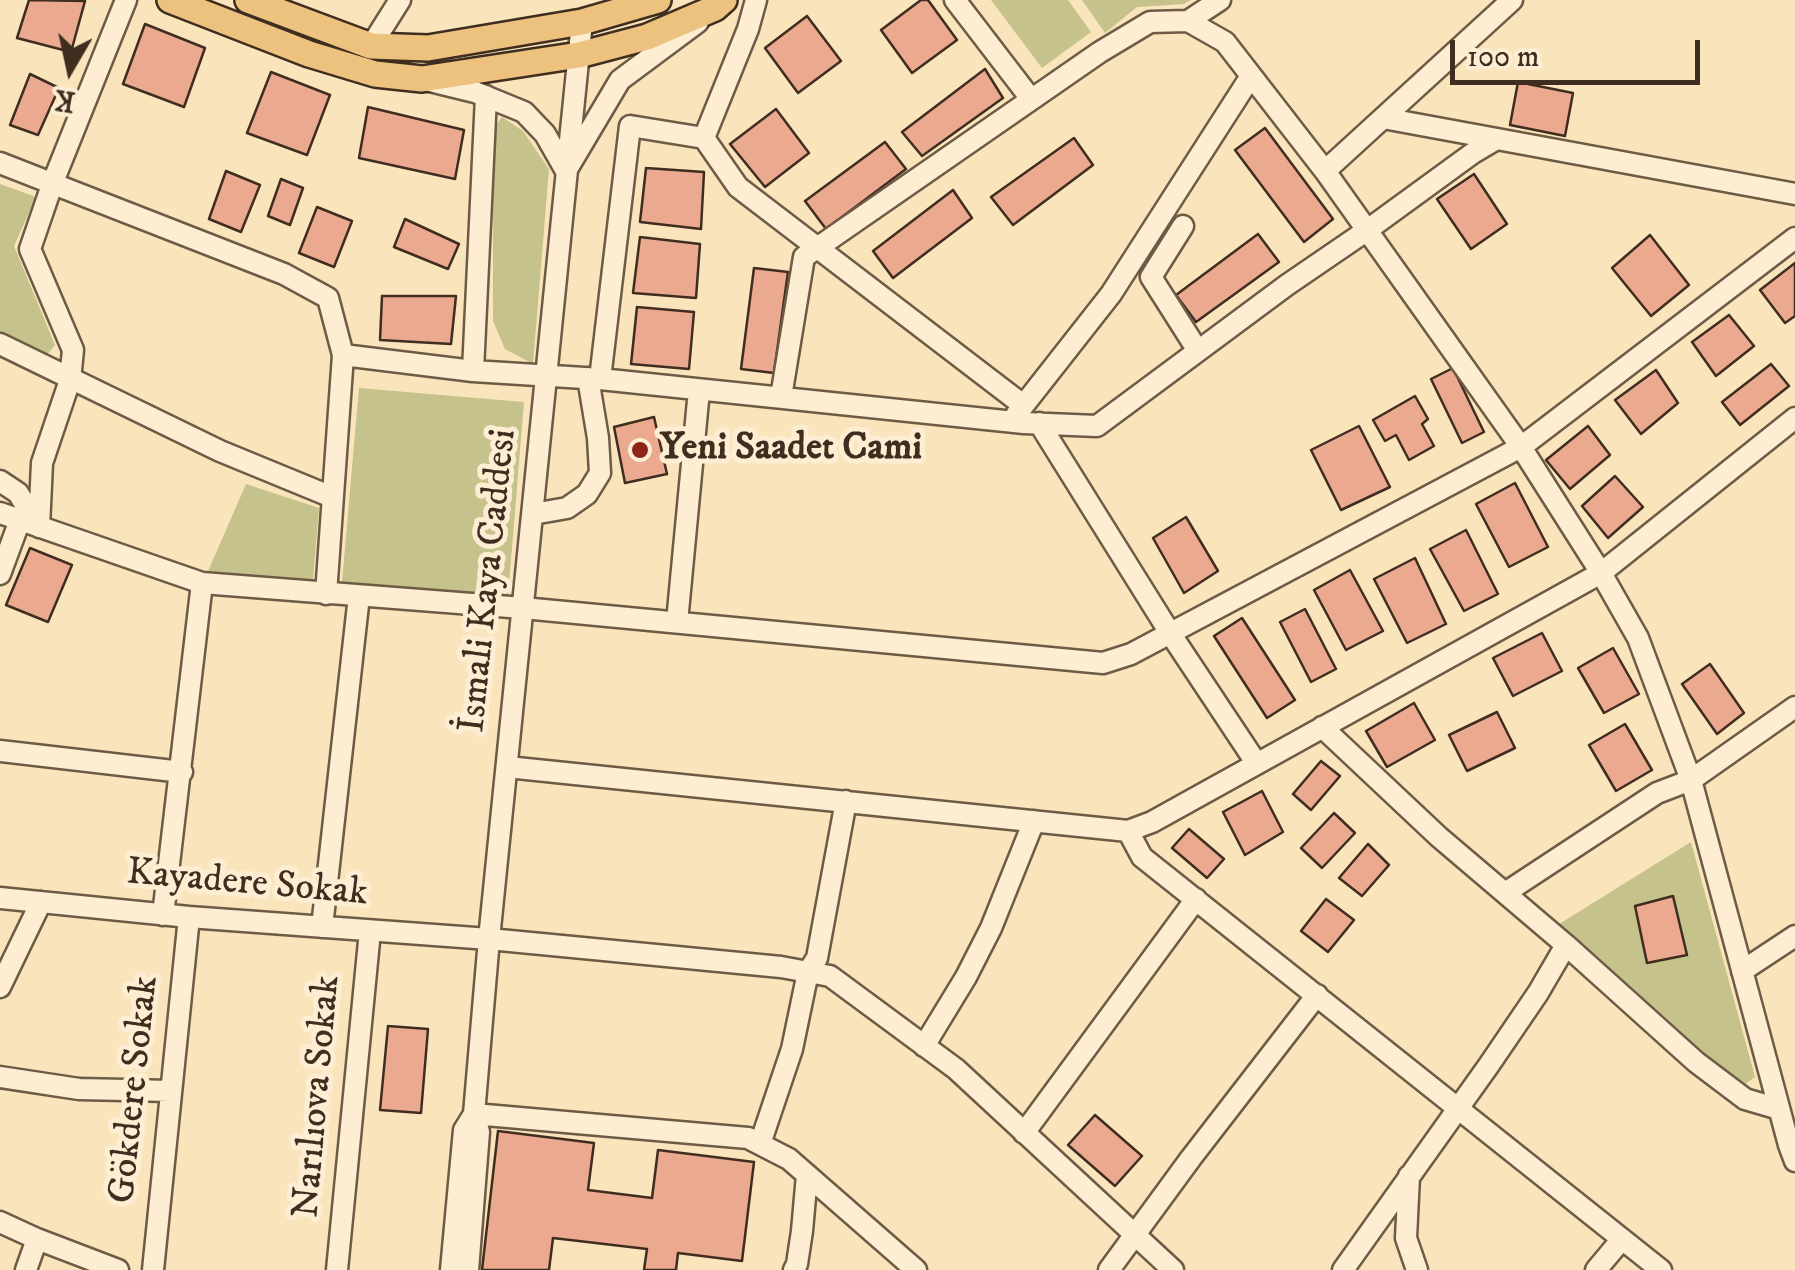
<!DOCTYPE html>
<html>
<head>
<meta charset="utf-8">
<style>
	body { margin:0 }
	#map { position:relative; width:1795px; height:1270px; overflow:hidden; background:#fae4bc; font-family:"IM FELL DW Pica",serif }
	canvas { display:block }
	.north { position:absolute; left:20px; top:20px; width:100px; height:100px; -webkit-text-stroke:8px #fcedd3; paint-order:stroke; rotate:189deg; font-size:28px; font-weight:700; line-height:40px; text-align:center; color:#3f2d1f }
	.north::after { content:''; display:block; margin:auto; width:35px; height:45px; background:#3f2d1f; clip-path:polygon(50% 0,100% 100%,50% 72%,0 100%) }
	.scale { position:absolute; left:1450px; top:40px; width:250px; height:45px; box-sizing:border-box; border:5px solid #3f2d1f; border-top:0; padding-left:12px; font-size:30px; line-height:35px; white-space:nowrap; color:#3f2d1f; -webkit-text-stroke:8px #fcedd3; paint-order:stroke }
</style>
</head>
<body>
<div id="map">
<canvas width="1795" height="1270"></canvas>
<div class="north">K</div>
<div class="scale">100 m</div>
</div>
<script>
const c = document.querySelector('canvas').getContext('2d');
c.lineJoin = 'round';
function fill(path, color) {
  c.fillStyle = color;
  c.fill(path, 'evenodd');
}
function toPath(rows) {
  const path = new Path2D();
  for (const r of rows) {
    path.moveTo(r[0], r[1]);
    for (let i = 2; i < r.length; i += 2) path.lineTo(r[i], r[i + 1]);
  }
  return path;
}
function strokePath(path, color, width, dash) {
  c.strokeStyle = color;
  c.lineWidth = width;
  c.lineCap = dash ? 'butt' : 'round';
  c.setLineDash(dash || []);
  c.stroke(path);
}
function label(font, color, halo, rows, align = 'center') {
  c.font = font + ' "IM FELL DW Pica",serif';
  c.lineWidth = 10;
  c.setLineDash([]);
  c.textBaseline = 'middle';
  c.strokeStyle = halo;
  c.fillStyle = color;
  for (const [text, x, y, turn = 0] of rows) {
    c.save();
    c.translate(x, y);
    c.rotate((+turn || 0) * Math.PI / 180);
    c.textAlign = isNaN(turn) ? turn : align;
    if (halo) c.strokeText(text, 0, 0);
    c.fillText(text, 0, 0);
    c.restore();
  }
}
fill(toPath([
	[991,0,1068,0,1091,32,1042,68],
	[1082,0,1191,0,1184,4,1137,7,1105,33],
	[502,117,523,131,549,169,533,364,505,349,493,321,493,129],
	[0,184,36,197,14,246,55,345,46,356,0,332],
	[359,388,524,402,508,596,342,582],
	[246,484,319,508,312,591,206,576],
	[1691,842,1755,1077,1742,1086,1556,926]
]), '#c5c28c');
const building = toPath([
	[29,0,85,1,71,52,17,38,29,0],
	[921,0,928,0,957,40,912,73,881,30,921,0],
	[807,16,841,61,798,93,765,48,807,16],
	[145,24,205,48,184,107,123,84,145,24],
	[985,69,1003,98,922,156,902,132,985,69],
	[271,72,330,95,307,155,247,133,271,72],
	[30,74,59,88,38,135,10,125,30,74],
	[1518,82,1573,93,1565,136,1510,125,1518,82],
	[368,107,464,130,455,179,359,158,368,107],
	[776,109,809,153,765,187,730,144,776,109],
	[1265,128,1333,219,1304,242,1235,150,1265,128],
	[1074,138,1093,165,1013,225,991,197,1074,138],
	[885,142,906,169,826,229,805,201,885,142],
	[646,168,704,172,701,229,640,222,646,168],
	[226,171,260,185,241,232,209,219,226,171],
	[1474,174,1507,224,1471,249,1437,199,1474,174],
	[281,179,303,188,290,225,268,216,281,179],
	[953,190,972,218,893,278,873,251,953,190],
	[317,207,352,221,334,267,299,253,317,207],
	[405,219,459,244,448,269,394,247,405,219],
	[1258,234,1279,262,1196,322,1176,295,1258,234],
	[1650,235,1689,285,1651,316,1612,268,1650,235],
	[640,237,700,244,696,298,633,293,640,237],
	[1795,263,1795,316,1785,323,1760,290,1795,263],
	[754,268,788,272,774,373,741,369,754,268],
	[382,296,456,296,451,344,380,340,382,296],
	[637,307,694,312,689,369,631,364,637,307],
	[1729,315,1754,346,1716,376,1692,342,1729,315],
	[1771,364,1789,386,1740,425,1722,402,1771,364],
	[1453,368,1484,432,1462,443,1431,379,1453,368],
	[1656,370,1678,403,1641,434,1615,400,1656,370],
	[1415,396,1428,419,1422,424,1434,446,1409,460,1396,435,1385,441,1373,420,1415,396],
	[654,417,667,474,625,483,614,427,654,417],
	[1359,426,1390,487,1341,510,1311,450,1359,426],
	[1588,426,1610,455,1570,489,1546,460,1588,426],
	[1615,476,1643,507,1608,538,1582,506,1615,476],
	[1515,483,1548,547,1509,567,1476,504,1515,483],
	[1186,517,1218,571,1184,593,1153,538,1186,517],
	[1466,530,1498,594,1464,611,1430,549,1466,530],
	[30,548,72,565,48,622,6,605,30,548],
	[1415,558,1446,624,1407,643,1374,579,1415,558],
	[1350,570,1383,631,1346,650,1314,590,1350,570],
	[1305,609,1336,669,1311,682,1280,622,1305,609],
	[1242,618,1295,700,1267,718,1214,636,1242,618],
	[1542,633,1562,671,1513,696,1493,658,1542,633],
	[1613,648,1639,694,1604,713,1578,668,1613,648],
	[1710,664,1744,713,1717,734,1682,684,1710,664],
	[1414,703,1435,740,1387,767,1366,731,1414,703],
	[1497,712,1515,748,1467,771,1449,735,1497,712],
	[1625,724,1652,770,1616,791,1589,745,1625,724],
	[1321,761,1340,776,1311,810,1293,794,1321,761],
	[1262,791,1283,832,1245,855,1223,812,1262,791],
	[1334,813,1355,833,1322,868,1301,848,1334,813],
	[1189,829,1224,859,1207,878,1172,848,1189,829],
	[1368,844,1389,865,1362,896,1339,878,1368,844],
	[1673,896,1687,955,1647,963,1635,906,1673,896],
	[1326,899,1354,920,1328,952,1301,931,1326,899],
	[388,1026,428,1029,421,1113,380,1110,388,1026],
	[1095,1115,1142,1156,1115,1186,1068,1145,1095,1115],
	[498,1131,594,1143,588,1190,652,1198,658,1150,754,1162,742,1261,678,1253,676,1270,644,1270,647,1249,553,1238,549,1270,482,1270,498,1131]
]);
fill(building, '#eba990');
strokePath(building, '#3f2d1f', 2.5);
const minor = toPath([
	[955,0,1031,99],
	[1188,21,1220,0],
	[371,46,400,0],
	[430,81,475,92,524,112,545,134,566,171,620,80,698,22],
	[1383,118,1795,194],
	[704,138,748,29,756,0],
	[0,163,284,274,328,298,343,355],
	[1325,171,1512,0],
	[1183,226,1151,277,1198,351],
	[0,344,220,451,332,497],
	[473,371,486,96],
	[600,379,630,126,704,138,738,187,1023,405],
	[781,397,804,257,1100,52,1150,22,1188,21,1225,42,1325,171,1521,447,1601,573,1638,638,1691,780,1789,1145,1795,1161],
	[1016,415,1111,294,1251,76],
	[1039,423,1170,633,1257,764],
	[0,481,18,493,39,527,42,463,70,380,73,350,30,249,53,182,126,0],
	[0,513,202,583,523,608,1103,663,1131,654,1521,447,1795,238],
	[533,514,567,508,587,494,600,473,598,438,588,378],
	[0,574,20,520],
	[326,594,343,355,473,371,600,379,1024,423,1097,426,1287,285,1366,231,1473,153,1495,140],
	[677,622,699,390],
	[1322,727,1439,837,1566,945,1696,1062,1745,1099,1779,1109],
	[0,751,182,772],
	[507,767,1128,831,1152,822,1601,573,1795,418],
	[1128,831,1142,857,1661,1270],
	[1505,893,1657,793,1691,780,1795,707],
	[0,898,189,917,489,939,781,967,830,976,956,1069,1173,1270],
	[163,915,202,583],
	[322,927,359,596],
	[1742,971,1795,936],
	[0,987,41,902],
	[924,1046,966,977,991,928,1034,821],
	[0,1077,79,1089,171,1091],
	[474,1114,748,1138,789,1159,916,1270],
	[1024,1133,1196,899],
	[760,1144,792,1049,808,972,817,958,846,801],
	[1409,1176,1406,1238,1417,1270],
	[0,1222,37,1239,118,1270],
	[26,1270,37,1239],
	[153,1270,189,917],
	[337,1270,370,931],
	[451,1270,464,1130,474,1114],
	[468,1270,479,1132,474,1114,489,939,582,22],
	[794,1270,797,1264,802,1231,807,1175],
	[1109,1270,1191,1158,1317,995],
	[1343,1270,1489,1065,1538,993,1566,945],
	[1596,1270,1622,1239]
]);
const major = toPath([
	[170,0,309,54,375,74,422,79,579,55,647,37,715,8,724,0],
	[248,0,371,46,428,48,582,22,658,0]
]);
strokePath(minor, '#6e5b46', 25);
strokePath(major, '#3f2d1f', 30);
strokePath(minor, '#fcedd3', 20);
strokePath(major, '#edc27e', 25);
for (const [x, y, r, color] of [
	[640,450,10,"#8f2418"]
]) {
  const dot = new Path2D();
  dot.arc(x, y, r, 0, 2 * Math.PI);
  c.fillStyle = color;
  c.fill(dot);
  strokePath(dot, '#fcedd3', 4);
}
label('bold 38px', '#3f2d1f', '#fcedd3', [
	["Yeni Saadet Cami",660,450]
], 'left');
label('38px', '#3f2d1f', '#fcedd3', [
	["İsmali Kaya Caddesi",490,581,-84],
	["Kayadere Sokak",247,885,5],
	["Gökdere Sokak",136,1090,-84],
	["Narılıova Sokak",319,1097,-85]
]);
</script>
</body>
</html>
